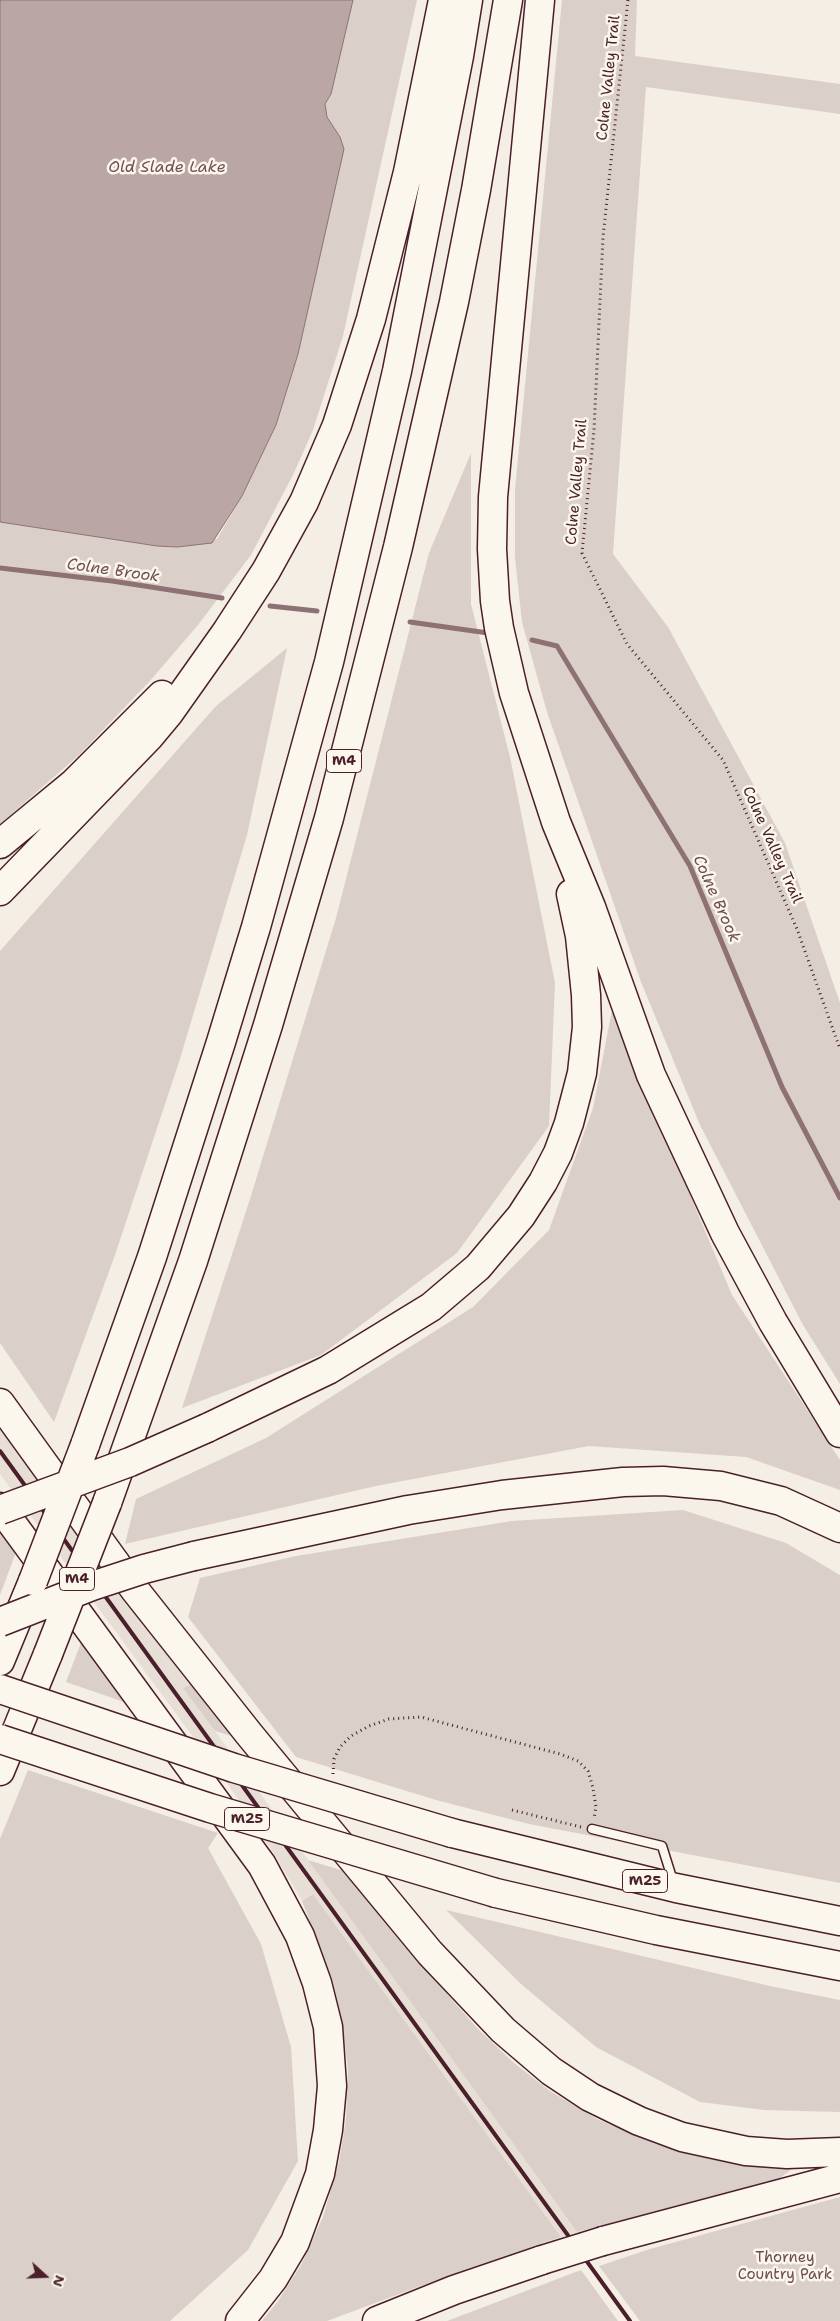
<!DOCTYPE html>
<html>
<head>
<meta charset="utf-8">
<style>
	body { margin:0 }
	#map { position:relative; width:840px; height:2321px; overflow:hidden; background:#f4eee4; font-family:"Shantell Sans",sans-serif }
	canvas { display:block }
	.north { position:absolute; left:20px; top:2251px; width:50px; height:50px; -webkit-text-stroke:4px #fbf7ec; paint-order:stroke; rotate:110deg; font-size:14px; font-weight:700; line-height:20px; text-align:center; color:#4a1f2b }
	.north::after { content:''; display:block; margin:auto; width:18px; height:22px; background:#4a1f2b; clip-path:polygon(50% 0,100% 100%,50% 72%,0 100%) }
</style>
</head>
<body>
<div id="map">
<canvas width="840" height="2321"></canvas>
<div class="north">N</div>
</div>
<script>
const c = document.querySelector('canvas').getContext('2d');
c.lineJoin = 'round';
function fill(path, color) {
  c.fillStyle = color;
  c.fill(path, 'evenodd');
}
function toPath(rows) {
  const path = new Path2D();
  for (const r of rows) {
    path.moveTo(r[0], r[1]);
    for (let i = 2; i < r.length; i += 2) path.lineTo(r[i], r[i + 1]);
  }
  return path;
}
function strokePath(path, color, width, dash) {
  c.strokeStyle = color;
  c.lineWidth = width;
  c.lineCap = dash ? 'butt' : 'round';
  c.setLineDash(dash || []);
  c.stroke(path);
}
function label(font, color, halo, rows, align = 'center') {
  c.font = font + ' "Shantell Sans",sans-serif';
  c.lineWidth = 5;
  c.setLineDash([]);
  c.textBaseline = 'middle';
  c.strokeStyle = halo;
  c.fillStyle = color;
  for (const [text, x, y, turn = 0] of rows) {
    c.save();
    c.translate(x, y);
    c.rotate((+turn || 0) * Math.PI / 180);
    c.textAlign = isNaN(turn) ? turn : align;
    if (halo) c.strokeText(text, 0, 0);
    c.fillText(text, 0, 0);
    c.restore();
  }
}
fill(toPath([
	[0,1429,146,1627,191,1684,184,1688,577,2232,561,2237,313,1894,302,1901,271,1849,229,1786,0,1474]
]), '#e7dfd6');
fill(toPath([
	[353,0,417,0,343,336,313,430,293,475,251,555,198,625,149,682,79,755,0,824,0,522,157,546,177,547,217,539,242,496,276,425,298,354,340,137,327,117,325,104,331,94],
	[562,0,637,0,635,56,840,84,840,114,646,87,613,554,668,627,785,843,840,1003,840,1384,803,1325,700,1125,641,982,547,712,522,622,515,558,515,489],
	[471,453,471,604,510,757,555,983,549,1126,457,1253,321,1355,182,1408,250,1199,336,918,429,553],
	[287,648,247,835,179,1062,115,1255,54,1422,0,1343,0,951,216,706],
	[612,1010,732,1295,840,1460,840,1490,746,1457,589,1446,376,1486,125,1544,136,1499,266,1438,473,1307,549,1230,593,1108],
	[683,1510,786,1543,840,1575,840,1883,529,1824,436,1800,296,1757,188,1617,200,1578,296,1556,512,1521],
	[0,1532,16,1552,0,1595],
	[82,1640,127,1703,66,1682],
	[191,1684,235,1737,215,1731,183,1688],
	[28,1770,218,1833,208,1848,261,1944,291,2047,298,2161,248,2250,170,2321,0,2321,0,1839],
	[308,1860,344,1871,429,1974,479,2030,514,2063,550,2091,597,2119,656,2144,718,2160,792,2169,780,2178,577,2232],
	[313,1894,561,2237,461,2271,327,2321,262,2321,278,2301,301,2265,323,2217,339,2162,346,2119,348,2070,342,2021,332,1978,302,1901],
	[446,1910,770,1986,840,2000,840,2112,764,2110,700,2102,596,2047,521,1984],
	[840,2197,840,2321,640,2321,599,2266,650,2249],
	[581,2270,618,2321,447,2321]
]), '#dbd0c9');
const water = toPath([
	[0,0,353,0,331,94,325,104,327,117,340,137,344,149,298,354,276,425,242,496,212,543,177,547,157,546,0,522,0,0]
]);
fill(water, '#baa7a5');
strokePath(water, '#8d7174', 1);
strokePath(toPath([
	[0,568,112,581,222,598],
	[270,606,317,611],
	[410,622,488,633],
	[532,640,557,646,690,866,782,1087,840,1198]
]), '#8d7174', 5);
const service = toPath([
	[592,1829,662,1846,673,1881]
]);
const motorway = toPath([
	[540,0,493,497,492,549,495,601,499,628,514,693,556,822,591,907,651,1075,725,1233,773,1322,840,1433],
	[0,844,74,783,162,695],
	[0,891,149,737,169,713,227,631,266,571,304,502,337,425,371,319,408,172,443,0],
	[0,1403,135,1590,249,1734,430,1953,503,2030,551,2071,590,2097,639,2121,682,2137,746,2151,787,2154,840,2152],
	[207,1428,328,1370,431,1307,478,1267,521,1216,543,1182,558,1153,569,1123,582,1073,587,1027,586,995,580,936,571,894],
	[85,1445,152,1257,221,1042,256,927,329,662,397,371,459,56,468,0],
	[107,1503,193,1261,268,1025,329,818,398,547,454,302,476,190,508,0],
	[0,1507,262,1865,300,1936,317,1983,328,2027,332,2086,328,2130,320,2174,295,2242,273,2279,240,2321],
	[194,1556,408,1510,502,1495,623,1482,663,1481,721,1486,781,1501,840,1528],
	[0,1661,33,1581],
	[0,1771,48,1654],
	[452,1833,676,1888,840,1921],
	[496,1893,656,1930,840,1966],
	[603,2241,840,2178],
	[377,2321,454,2290,542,2260]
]);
strokePath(service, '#4a1f2b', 11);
strokePath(motorway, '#4a1f2b', 31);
strokePath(toPath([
	[628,0,603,237,594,430,582,553,627,644,723,760,797,929,840,1049],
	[333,1774,334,1759,340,1747,351,1736,369,1726,389,1719,421,1717,560,1754,578,1761,588,1771,593,1788,596,1807,594,1818],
	[512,1810,581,1827]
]), '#4a1f2b', 3, [1, 4]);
strokePath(service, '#fbf7ec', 8);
strokePath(motorway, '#fbf7ec', 28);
strokePath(toPath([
	[0,1451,630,2321]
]), '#4a1f2b', 4);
const motorwayBridge = toPath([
	[0,1510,130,1462,207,1428],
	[33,1581,85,1445],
	[0,1622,92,1586,144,1569,194,1556],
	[48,1654,107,1503],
	[0,1689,234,1768,452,1833],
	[0,1739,210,1808,496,1893],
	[542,2260,603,2241]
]);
strokePath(motorwayBridge, '#4a1f2b', 31, []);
strokePath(motorwayBridge, '#fbf7ec', 28);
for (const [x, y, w] of [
	[344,761,35],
	[77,1579,35],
	[247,1819,45],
	[645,1881,45]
]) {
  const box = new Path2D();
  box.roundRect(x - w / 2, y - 11.5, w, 23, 4);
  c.fillStyle = '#fbf7ec';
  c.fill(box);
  strokePath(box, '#4a1f2b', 1);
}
label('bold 14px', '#4a1f2b', null, [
	["M4",344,761],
	["M4",77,1579],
	["M25",247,1819],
	["M25",645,1881]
]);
label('15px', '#4a1f2b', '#fbf7ec', [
	["Colne Valley Trail",609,78,-84],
	["Colne Valley Trail",577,482,-85],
	["Colne Valley Trail",772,845,66]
]);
label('15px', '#6e4b52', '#fbf7ec', [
	["Thorney",785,2258],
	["Country Park",785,2275]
]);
label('italic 16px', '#714f56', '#fbf7ec', [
	["Old Slade Lake",167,168],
	["Colne Brook",113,571,8],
	["Colne Brook",716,899,66]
]);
</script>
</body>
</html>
